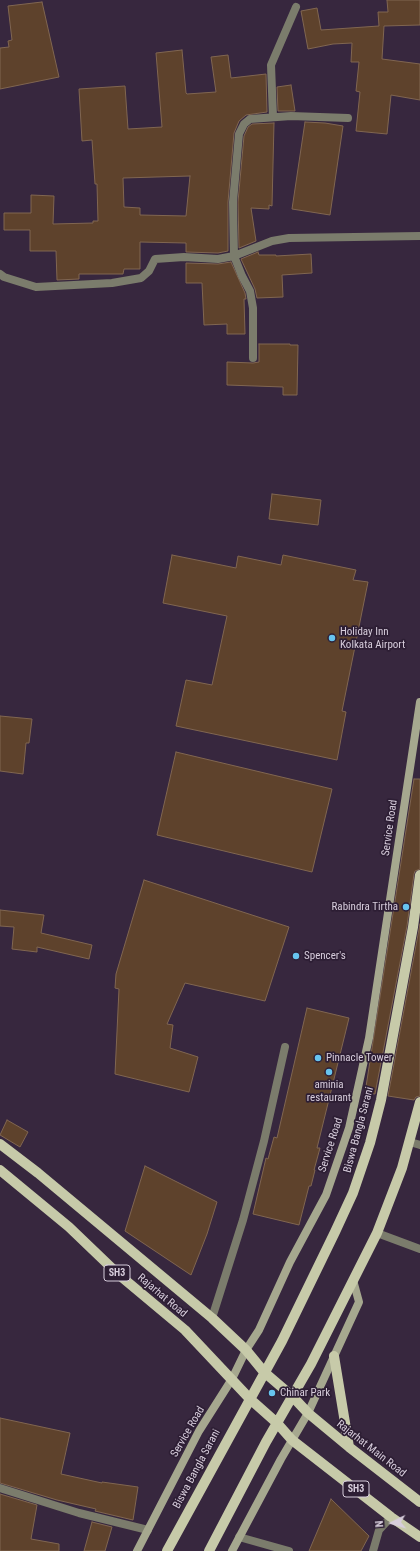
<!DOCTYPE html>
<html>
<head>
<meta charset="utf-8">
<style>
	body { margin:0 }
	#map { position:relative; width:420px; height:1551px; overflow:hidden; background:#37273e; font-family:"Roboto Condensed",sans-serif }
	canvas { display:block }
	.north { position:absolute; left:372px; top:1503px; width:40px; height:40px; -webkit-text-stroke:3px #2d1e34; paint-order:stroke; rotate:265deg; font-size:11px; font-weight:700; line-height:16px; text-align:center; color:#d7cddc }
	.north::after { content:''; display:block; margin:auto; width:14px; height:18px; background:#d7cddc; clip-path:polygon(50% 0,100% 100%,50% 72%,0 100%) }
</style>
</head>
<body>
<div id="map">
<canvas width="420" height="1551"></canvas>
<div class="north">N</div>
</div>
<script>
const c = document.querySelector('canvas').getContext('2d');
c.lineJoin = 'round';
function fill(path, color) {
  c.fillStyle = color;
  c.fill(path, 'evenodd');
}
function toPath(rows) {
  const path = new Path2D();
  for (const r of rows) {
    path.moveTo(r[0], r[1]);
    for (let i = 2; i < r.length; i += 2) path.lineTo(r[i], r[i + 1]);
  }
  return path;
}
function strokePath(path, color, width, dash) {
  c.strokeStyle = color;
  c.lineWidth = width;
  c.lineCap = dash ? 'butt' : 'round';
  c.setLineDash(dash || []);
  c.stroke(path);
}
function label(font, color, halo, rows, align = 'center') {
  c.font = font + ' "Roboto Condensed",sans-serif';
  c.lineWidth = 3.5;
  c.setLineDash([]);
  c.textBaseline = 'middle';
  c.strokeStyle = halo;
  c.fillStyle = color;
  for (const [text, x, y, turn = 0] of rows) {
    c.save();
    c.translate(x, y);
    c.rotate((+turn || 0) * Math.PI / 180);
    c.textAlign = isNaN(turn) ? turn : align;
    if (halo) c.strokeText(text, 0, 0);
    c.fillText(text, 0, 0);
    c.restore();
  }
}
const building = toPath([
	[387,0,420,0,420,25,384,26,382,59,420,64,420,100,391,95,387,134,356,131,360,92,356,91,359,62,351,62,352,43,333,44,308,49,301,11,317,8,321,30,379,26,378,12,388,12,387,0],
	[42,2,59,77,0,89,0,48,9,47,8,41,12,40,8,6,42,2],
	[182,50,186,93,187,94,216,92,211,57,228,55,231,78,266,74,267,112,246,115,239,121,234,133,228,202,228,251,218,253,186,252,186,243,140,242,140,269,124,269,123,274,79,274,79,279,57,280,56,251,30,251,30,230,4,230,4,213,31,213,31,195,54,196,53,224,93,223,93,221,98,221,97,184,95,184,92,140,82,141,79,89,125,86,128,129,162,127,156,53,182,50],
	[190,176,186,216,140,215,140,208,124,207,123,178,190,176],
	[291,85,295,111,278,111,277,87,291,85],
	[305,122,325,123,343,126,330,215,292,209,305,122],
	[274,123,272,206,269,205,269,209,251,208,256,241,239,248,238,202,244,136,248,127,252,124,274,123],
	[258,252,259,255,276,255,276,256,311,254,312,273,282,275,283,297,257,298,255,289,241,259,258,252],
	[231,262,245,293,246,299,244,299,245,334,227,334,227,324,204,325,202,283,186,283,186,263,218,264,231,262],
	[259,344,290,344,290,345,298,345,297,395,283,395,283,387,227,385,227,362,253,363,259,362,259,344],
	[272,494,321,500,318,525,269,519,272,494],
	[172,555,236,568,238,556,281,565,283,555,356,570,353,580,368,582,342,711,346,712,337,760,176,726,186,680,212,685,227,616,163,603,172,555],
	[0,716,32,719,29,743,26,743,23,774,0,771,0,716],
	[176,752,332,789,312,872,157,835,176,752],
	[414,779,420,779,420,869,415,871,414,874,407,926,375,1094,365,1093,414,779],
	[144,880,289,927,265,1001,185,983,167,1024,173,1025,170,1048,198,1057,189,1092,115,1074,119,989,115,988,116,974,144,880],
	[0,910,44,915,41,933,92,945,89,959,37,947,37,952,12,949,14,927,0,926,0,910],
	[420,924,420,1096,416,1097,414,1100,388,1096,420,924],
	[307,1008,349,1018,317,1148,320,1148,314,1170,315,1170,311,1186,309,1186,299,1225,253,1214,266,1158,268,1159,274,1137,277,1138,307,1008],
	[7,1120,28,1132,20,1147,0,1135,7,1120],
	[145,1166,217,1202,207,1234,191,1275,125,1231,145,1166],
	[0,1418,70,1433,61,1474,102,1483,102,1482,138,1487,133,1520,95,1511,96,1509,57,1500,0,1483,0,1418],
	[0,1494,37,1505,31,1539,59,1544,59,1551,0,1551,0,1494],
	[331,1499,369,1536,361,1551,309,1551,331,1499],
	[92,1522,112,1527,105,1551,84,1551,92,1522]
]);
fill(building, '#5e422c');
strokePath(building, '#806651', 1);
strokePath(toPath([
	[273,117,271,65,296,7],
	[0,274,4,277,36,287,112,283,141,278,149,271,155,259,184,257,218,259,234,256,272,241,289,238,420,236],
	[253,358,253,308,250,291,242,276,234,256,233,202,239,134,244,124,250,119,291,116,348,118],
	[410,1142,420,1145],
	[377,1233,420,1249],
	[212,1318,243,1220,264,1141,285,1047],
	[0,1488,79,1513,148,1530],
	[239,1537,289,1551],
	[373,1551,379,1530,391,1517]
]), '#7b7c6c', 8);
strokePath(toPath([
	[137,1551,199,1431,232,1379,246,1350,259,1330,290,1262,326,1195,349,1128,369,1038,420,702],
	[232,1551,281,1459,308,1413,359,1302,353,1280]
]), '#a6a88f', 8);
strokePath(toPath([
	[0,1144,38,1173,212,1318,246,1350,264,1372,292,1396,308,1413,349,1447,420,1502],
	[0,1170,69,1227,118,1274,185,1330,250,1399,277,1423,292,1440,391,1517,420,1537],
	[334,1356,349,1447],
	[167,1551,282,1341,335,1232,353,1193,370,1143,381,1100,413,927,420,875],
	[209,1551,266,1442,311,1364,377,1233,402,1168,420,1102]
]), '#c7caa9', 10);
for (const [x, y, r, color] of [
	[332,638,4,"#67c4ef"],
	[406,907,4,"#67c4ef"],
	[296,956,4,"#67c4ef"],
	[318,1058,4,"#67c4ef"],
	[329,1072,4,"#67c4ef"],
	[272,1393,4,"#67c4ef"]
]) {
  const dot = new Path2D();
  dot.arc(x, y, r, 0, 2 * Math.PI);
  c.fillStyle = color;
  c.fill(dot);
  strokePath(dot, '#2d1e34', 1.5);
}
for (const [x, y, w] of [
	[117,1273,26],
	[356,1489,26]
]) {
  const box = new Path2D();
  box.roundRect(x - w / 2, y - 8, w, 16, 3);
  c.fillStyle = '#2d1e34';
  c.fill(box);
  strokePath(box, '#d7cddc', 1);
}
label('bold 10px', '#d7cddc', null, [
	["SH3",117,1273],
	["SH3",356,1489]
]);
label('11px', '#d7cddc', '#2d1e34', [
	["Holiday Inn",340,632],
	["Kolkata Airport",340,645],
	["Rabindra Tirtha",398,907,"right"],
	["Spencer's",304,956],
	["Pinnacle Tower",326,1058],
	["aminia",329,1085,"center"],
	["restaurant",329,1098,"center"],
	["Chinar Park",280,1393]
], 'left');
label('11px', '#d7cddc', '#2d1e34', [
	["Service Road",390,828,-82],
	["Biswa Bangla Sarani",359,1130,-75],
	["Service Road",331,1145,-72],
	["Rajarhat Road",162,1296,40],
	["Service Road",188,1432,-60],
	["Rajarhat Main Road",371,1449,38],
	["Biswa Bangla Sarani",197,1469,-62]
]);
</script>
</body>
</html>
